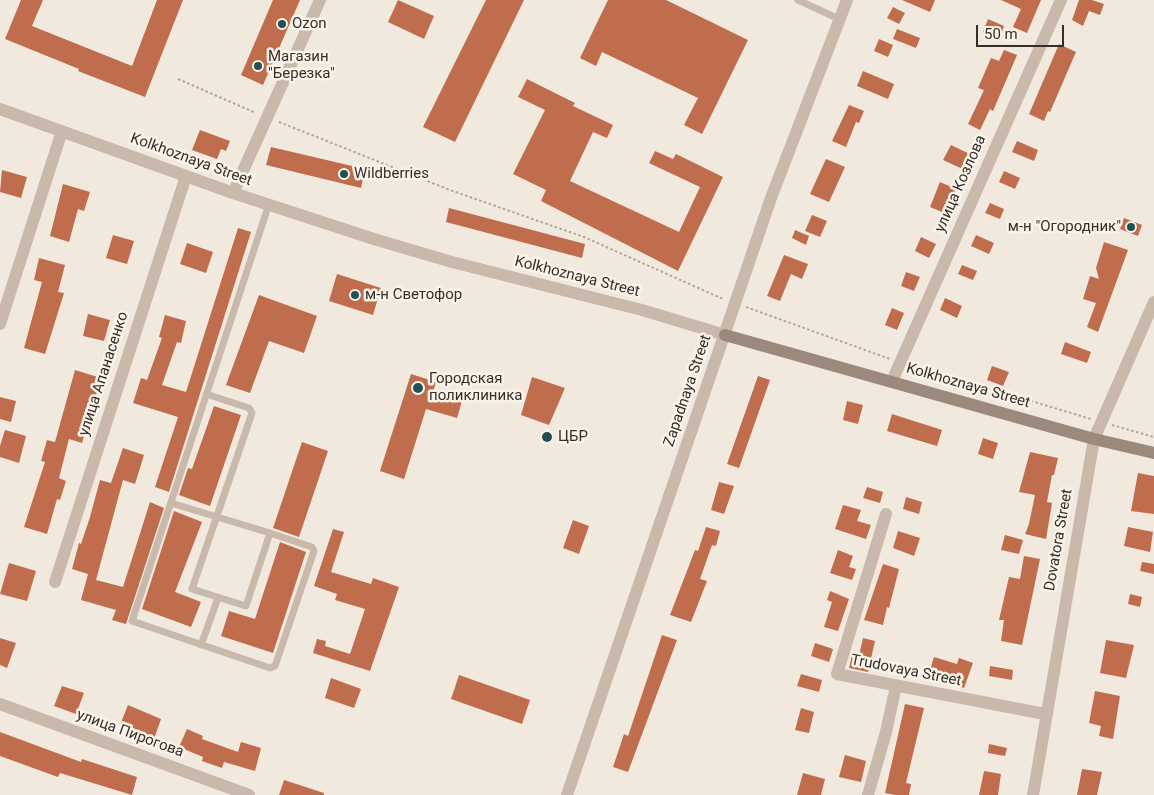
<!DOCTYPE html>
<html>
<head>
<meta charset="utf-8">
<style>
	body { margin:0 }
	#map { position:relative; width:1154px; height:795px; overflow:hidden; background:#f1e9de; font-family:Roboto,sans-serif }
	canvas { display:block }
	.scale { position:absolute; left:976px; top:25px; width:88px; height:22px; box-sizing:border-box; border:2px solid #372e29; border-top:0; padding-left:6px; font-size:15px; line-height:18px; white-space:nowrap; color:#372e29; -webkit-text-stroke:4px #f9f3ea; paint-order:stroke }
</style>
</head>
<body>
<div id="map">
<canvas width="1154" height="795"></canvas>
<div class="scale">50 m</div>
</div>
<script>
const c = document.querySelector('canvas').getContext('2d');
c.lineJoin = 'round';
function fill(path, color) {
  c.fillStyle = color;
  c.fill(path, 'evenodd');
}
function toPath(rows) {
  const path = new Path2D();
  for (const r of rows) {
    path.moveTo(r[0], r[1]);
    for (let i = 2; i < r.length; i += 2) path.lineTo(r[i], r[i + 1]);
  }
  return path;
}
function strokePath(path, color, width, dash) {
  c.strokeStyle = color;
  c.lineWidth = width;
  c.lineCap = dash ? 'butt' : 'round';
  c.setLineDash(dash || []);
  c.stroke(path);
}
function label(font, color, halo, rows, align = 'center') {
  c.font = font + ' Roboto,sans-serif';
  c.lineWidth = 5;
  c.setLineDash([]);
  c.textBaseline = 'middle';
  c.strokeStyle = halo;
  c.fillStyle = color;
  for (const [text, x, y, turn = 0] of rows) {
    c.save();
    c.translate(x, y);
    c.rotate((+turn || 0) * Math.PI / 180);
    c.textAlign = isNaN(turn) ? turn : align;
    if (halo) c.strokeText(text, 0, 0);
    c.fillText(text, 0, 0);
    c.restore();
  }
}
fill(toPath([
	[21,0,43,0,32,26,132,66,157,0,183,0,145,97,78,71,79,69,5,39],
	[273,0,300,0,263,85,241,75],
	[398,0,434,16,424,39,388,22],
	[486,0,524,0,455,142,423,127],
	[608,0,666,0,748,40,702,134,684,125,698,98,602,52,596,66,580,58],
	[902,0,935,0,930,12],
	[1001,0,1041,0,1027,33,1013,27,1021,9],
	[1079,0,1092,0,1104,4,1100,15,1089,11,1083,26,1072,20],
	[893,7,905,13,899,24,887,18],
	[988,19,1004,26,1000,38,983,32],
	[897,29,920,38,916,48,893,39],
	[879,39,893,45,888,57,874,51],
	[1059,44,1076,52,1050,112,1048,111,1044,121,1029,114],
	[1004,50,1017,55,993,111,990,109,980,130,968,124,984,90,978,88,991,58,999,61],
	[863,71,894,84,888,99,857,86],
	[527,79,575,103,573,106,613,125,607,138,593,132,570,181,679,232,700,187,649,163,655,151,673,159,676,154,723,177,678,271,541,201,546,190,513,174,545,110,518,97],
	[849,105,864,111,859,123,856,122,846,147,832,141],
	[200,130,230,141,226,151,221,149,217,159,192,150],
	[1017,141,1038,150,1034,161,1012,152],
	[951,145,974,156,967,171,943,160],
	[271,147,365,169,361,188,266,165],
	[826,159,845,167,829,202,810,194],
	[2,170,27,177,21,198,0,192],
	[1004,171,1020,178,1015,189,999,182],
	[940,182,956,189,950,202,953,204,949,215,930,207],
	[63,184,90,192,84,211,78,209,69,242,50,236],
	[990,203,1004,209,1000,219,985,213],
	[449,208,585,244,582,258,446,222],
	[812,215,827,221,820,237,805,231],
	[1124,218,1142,225,1138,236,1120,229],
	[238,228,251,232,169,492,155,487,178,417,133,403,141,378,147,380,162,338,159,337,165,315,186,321,181,343,177,342,162,385,186,392],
	[795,230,809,236,806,245,792,238],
	[113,235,134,241,127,264,106,258],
	[976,235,994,243,989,254,971,246],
	[921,237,936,244,929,258,915,251],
	[1104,242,1128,250,1098,332,1087,327,1096,303,1083,299,1090,276,1099,279,1096,268],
	[187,243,213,252,206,273,180,264],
	[784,255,808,264,802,279,791,274,780,301,767,296],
	[39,258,65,265,58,292,64,293,45,354,24,348,42,282,34,280],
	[962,265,977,271,973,280,958,274],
	[906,272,920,277,914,291,901,286],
	[337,274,381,288,373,315,329,301],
	[259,295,317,316,304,353,269,341,250,393,226,385],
	[945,298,962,306,957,318,940,310],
	[892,308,904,313,897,330,885,325],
	[88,314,110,320,104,341,83,336],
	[1065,342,1091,352,1087,363,1061,354],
	[992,366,1009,372,1003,386,987,380],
	[75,370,101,378,82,443,69,439,59,478,66,481,60,500,57,499,47,534,24,527,45,462,41,461,47,440,55,442],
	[411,374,436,382,433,392,462,401,457,418,426,409,404,479,380,471],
	[758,376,770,380,739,468,727,464],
	[532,377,565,388,549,425,521,415],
	[0,397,16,401,11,422,0,419],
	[847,401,863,405,858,424,843,420],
	[214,406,241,415,210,506,179,495,188,468,192,469],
	[892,414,942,430,937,446,887,431],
	[5,430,26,436,19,463,0,457,0,446],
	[983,438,998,443,993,459,978,454],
	[302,442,328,451,299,537,273,528],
	[123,448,144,455,135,484,123,480,96,580,123,587,150,502,164,508,126,624,112,620,116,610,81,600,88,574,72,569,79,543,81,544,90,517,100,480,111,483],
	[1030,452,1058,458,1054,475,1052,475,1047,502,1052,503,1046,539,1025,534,1029,524,1035,495,1019,492],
	[1138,473,1154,476,1154,514,1131,511],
	[719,482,734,486,724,514,711,510],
	[867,487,883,492,880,503,863,498],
	[906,497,922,502,919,514,903,509],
	[843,505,861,510,857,521,871,525,866,539,835,529],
	[174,511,202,522,175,592,201,602,191,627,142,609],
	[573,520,589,526,579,554,563,548],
	[706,527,720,531,716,546,712,545,700,579,707,581,691,622,670,615,695,550,698,551],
	[1128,527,1153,532,1150,552,1124,546],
	[333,529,344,532,331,572,371,584,373,578,399,587,370,671,313,653,317,639,326,641,325,646,350,654,365,609,335,600,337,594,314,586],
	[898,531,920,538,914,556,893,548],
	[1005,535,1023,540,1019,554,1001,550],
	[280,542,306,552,273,653,221,636,229,611,255,619],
	[838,550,853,556,849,567,856,569,852,580,830,573],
	[1024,556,1040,559,1022,645,1001,641,1004,620,999,620,1009,577,1020,579],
	[1142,562,1154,564,1154,574,1140,571],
	[9,563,36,571,27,601,0,594],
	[883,564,899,569,889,608,887,607,883,625,864,620],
	[830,591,849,599,838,631,824,627,832,602,827,600],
	[1130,594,1142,597,1140,607,1128,604],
	[662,635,677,640,628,772,613,767,624,734,628,736],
	[0,638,16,643,7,668,0,665],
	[863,638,875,641,868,672,849,668,852,655,859,656],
	[1106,640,1134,645,1126,678,1100,673],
	[815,643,833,649,829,662,811,656],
	[934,657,957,664,959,658,973,663,964,688,951,684,953,676,930,670],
	[990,666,1013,670,1012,680,989,676],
	[801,674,822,680,819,692,797,686],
	[459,675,530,700,522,724,451,699],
	[331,678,361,689,354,708,325,698],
	[62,686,84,693,76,714,54,706],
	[1095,691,1120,696,1113,739,1099,736,1101,726,1089,723],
	[905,704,924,708,906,783,911,784,909,795,895,795,885,793],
	[128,705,161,719,154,739,120,725],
	[801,708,814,712,809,733,795,730],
	[187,729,203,736,202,739,238,752,241,742,261,748,255,771,224,762,222,768,202,761,203,757,179,747],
	[0,732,81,762,82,759,137,777,132,795,60,773,58,777,0,756],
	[989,744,1007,748,1005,756,988,753],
	[845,755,866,761,861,782,839,777],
	[1082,769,1102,772,1097,795,1077,795],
	[984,771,1001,774,998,795,979,795],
	[803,773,825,779,821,795,797,795],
	[284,780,324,793,324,795,279,795]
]), '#c06d4d');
strokePath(toPath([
	[178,79,256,113],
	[279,122,450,190,584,237,723,299],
	[746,307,890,359],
	[911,365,1091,419],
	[1112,425,1154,437]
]), '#b5a394', 2, [2.5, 2.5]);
strokePath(toPath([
	[798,0,839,19],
	[206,394,249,408,252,413,192,589,246,606,270,533,312,547,314,551,275,666,270,668,132,621,269,204],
	[171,503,270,533],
	[201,645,218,598]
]), '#c9b9aa', 7);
strokePath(toPath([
	[0,109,233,193,377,240,452,262,642,310,725,335],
	[233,193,320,0],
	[0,324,62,131],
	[892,381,1061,0],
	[886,514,837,674,1045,714],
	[55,582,186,176],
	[0,704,249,795],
	[868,795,886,732,896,686]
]), '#c9b9aa', 12);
strokePath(toPath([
	[567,795,771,198,847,0],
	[1033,795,1094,439,1154,302]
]), '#c9b9aa', 12);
strokePath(toPath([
	[725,335,1094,439,1154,453]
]), '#9c897b', 12);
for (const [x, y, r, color] of [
	[282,24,5,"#215056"],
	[258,66,5,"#215056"],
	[344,174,5,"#215056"],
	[1131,227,5,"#215056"],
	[355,295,5,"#215056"],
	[418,388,6,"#215056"],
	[547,437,6,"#215056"]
]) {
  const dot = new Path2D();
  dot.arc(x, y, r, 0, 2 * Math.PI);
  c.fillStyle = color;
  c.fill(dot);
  strokePath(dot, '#f9f3ea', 2);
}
label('15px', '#372e29', '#f9f3ea', [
	["Ozon",292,24],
	["Магазин",268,57],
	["\"Березка\"",268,74],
	["Wildberries",354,174],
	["м-н \"Огородник\"",1121,227,"right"],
	["м-н Светофор",365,295],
	["Городская",429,379],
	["поликлиника",429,396],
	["ЦБР",558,437]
], 'left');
label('15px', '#372e29', '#f9f3ea', [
	["Kolkhoznaya Street",191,160,20],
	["улица Козлова",961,184,-66],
	["Kolkhoznaya Street",577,277,14],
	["улица Апанасенко",104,374,-72],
	["Kolkhoznaya Street",968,386,16],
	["Zapadnaya Street",688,391,-71],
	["Dovatora Street",1059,540,-80],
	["Trudovaya Street",906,671,11],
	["улица Пирогова",130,734,20]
]);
</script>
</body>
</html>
